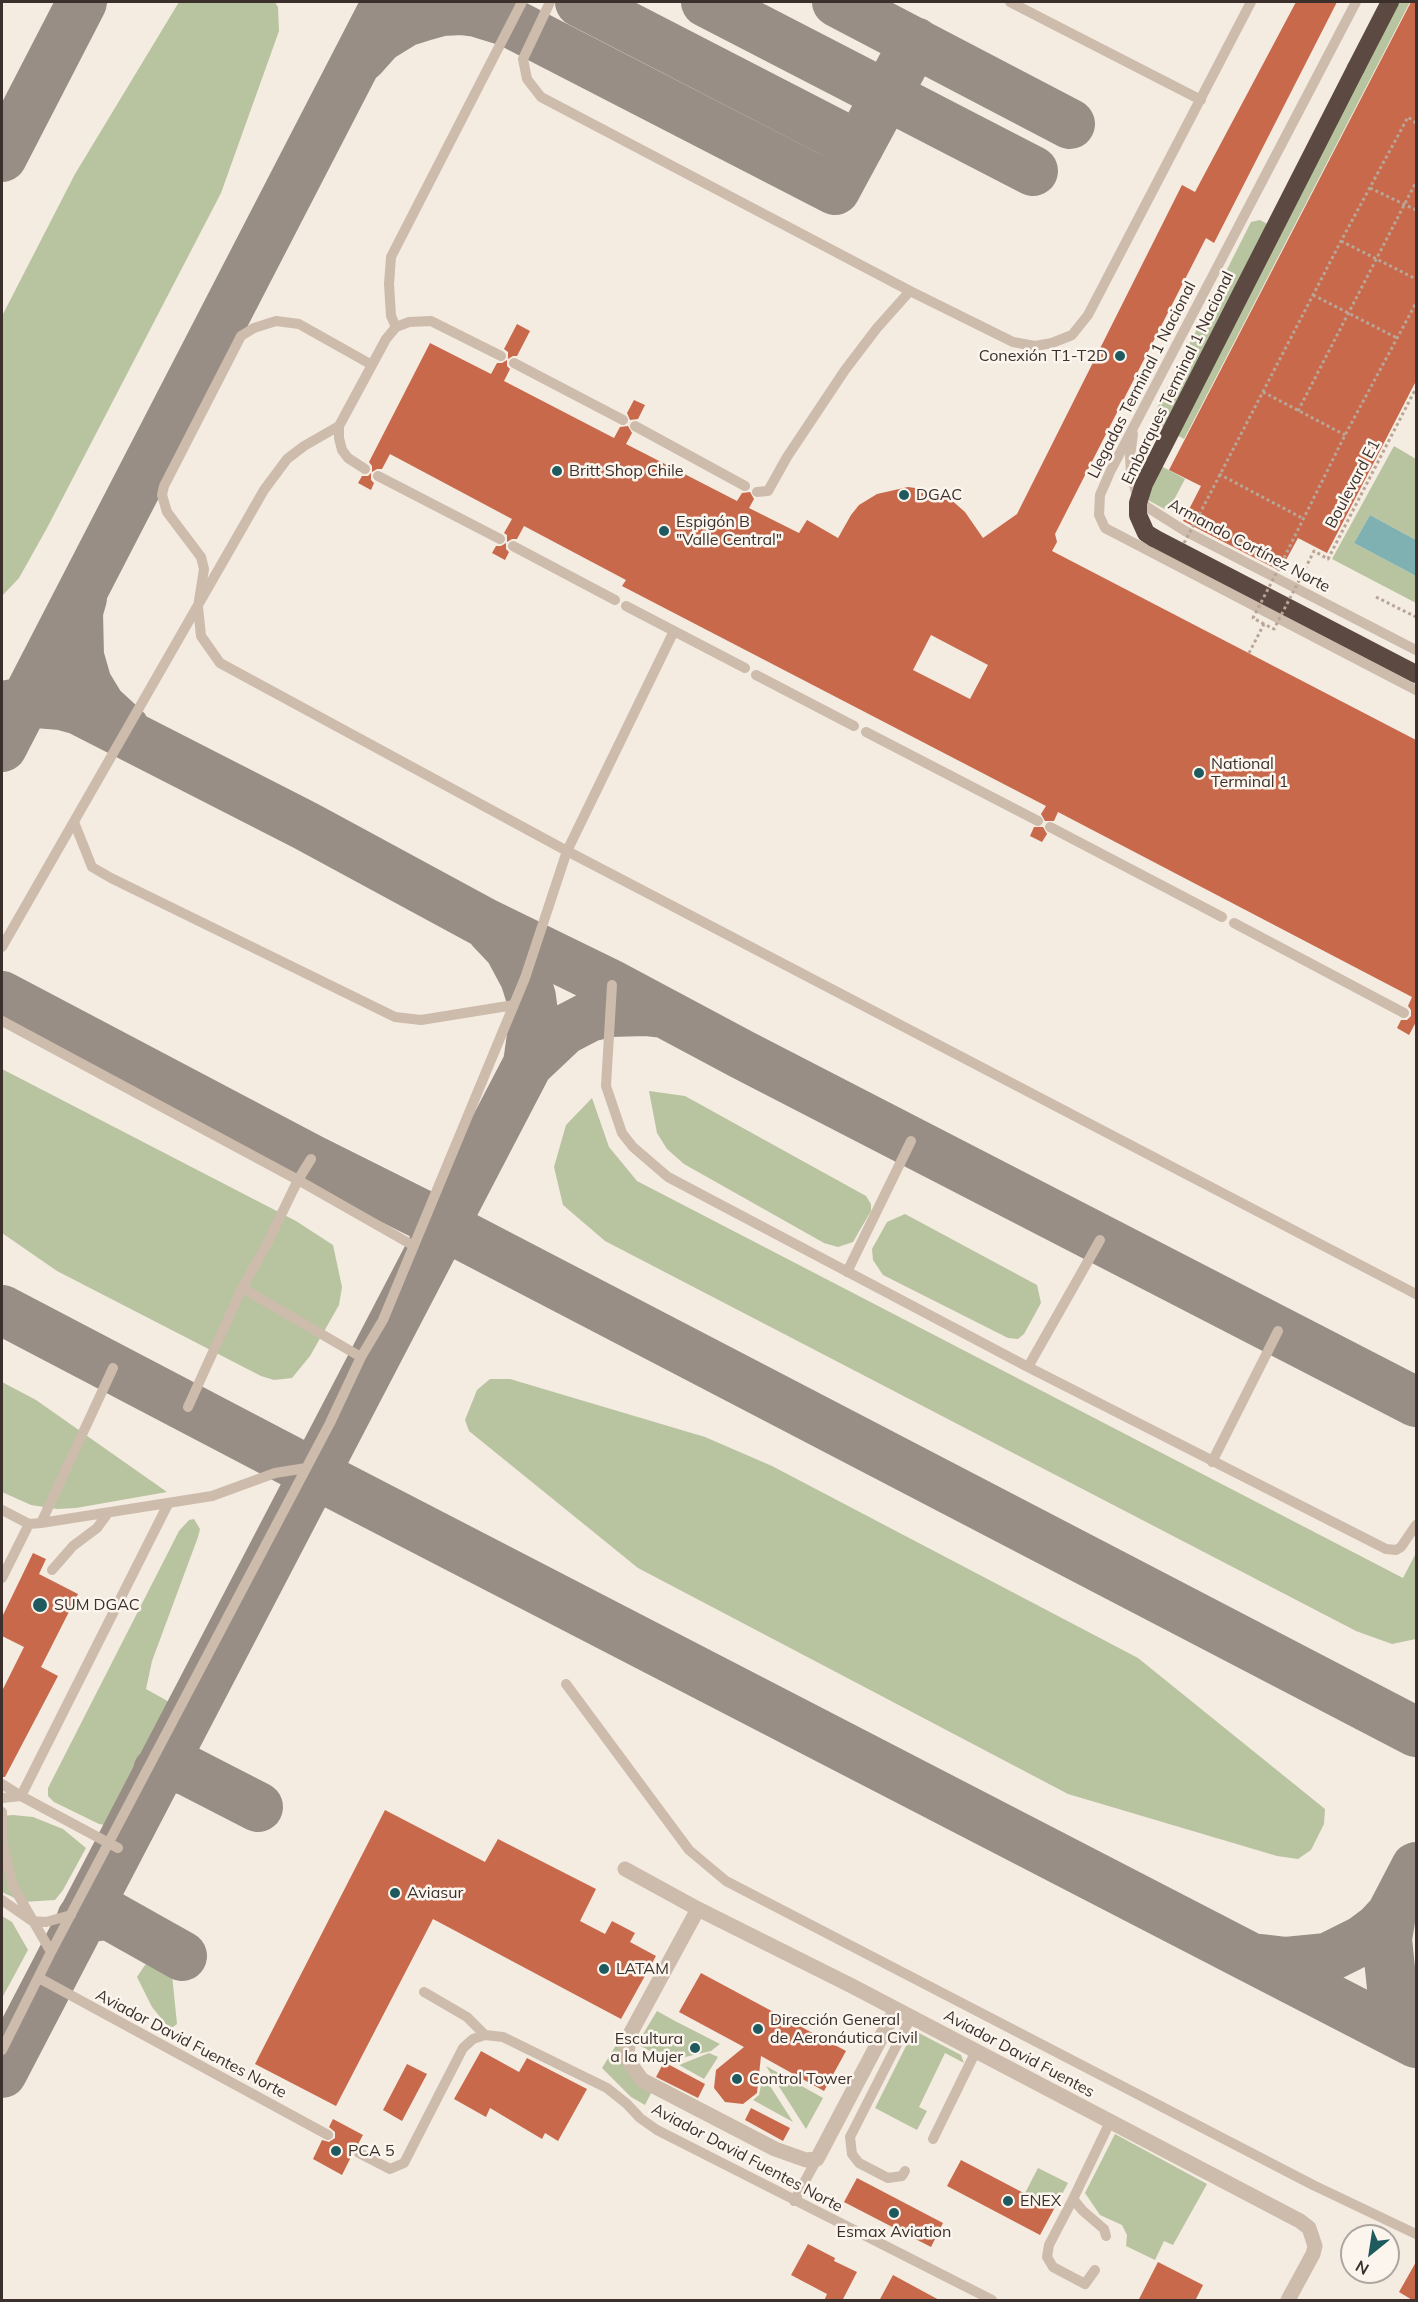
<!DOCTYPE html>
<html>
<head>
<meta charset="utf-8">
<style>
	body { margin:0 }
	#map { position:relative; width:1418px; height:2302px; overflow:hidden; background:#f4ebe1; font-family:Mulish,sans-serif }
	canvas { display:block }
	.frame { position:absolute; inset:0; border:3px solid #3b302b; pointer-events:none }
	.north { position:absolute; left:1340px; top:2224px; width:60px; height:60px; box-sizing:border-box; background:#fbf5ee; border:2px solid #aea6a0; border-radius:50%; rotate:210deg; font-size:16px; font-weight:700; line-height:24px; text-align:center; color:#3b302b }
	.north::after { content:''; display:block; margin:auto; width:21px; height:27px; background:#1f5a5e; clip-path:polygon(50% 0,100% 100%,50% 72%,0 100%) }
</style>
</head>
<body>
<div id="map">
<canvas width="1418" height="2302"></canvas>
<div class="frame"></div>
<div class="north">N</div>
</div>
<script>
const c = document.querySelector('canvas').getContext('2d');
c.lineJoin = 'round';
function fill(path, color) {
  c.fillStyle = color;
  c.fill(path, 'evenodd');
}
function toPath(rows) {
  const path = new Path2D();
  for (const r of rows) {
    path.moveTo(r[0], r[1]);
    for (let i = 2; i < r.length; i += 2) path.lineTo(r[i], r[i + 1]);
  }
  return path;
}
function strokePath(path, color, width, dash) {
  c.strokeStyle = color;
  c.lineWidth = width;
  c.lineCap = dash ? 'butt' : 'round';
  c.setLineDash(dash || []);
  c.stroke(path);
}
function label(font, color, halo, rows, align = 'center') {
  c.font = font + ' Mulish,sans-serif';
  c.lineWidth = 5;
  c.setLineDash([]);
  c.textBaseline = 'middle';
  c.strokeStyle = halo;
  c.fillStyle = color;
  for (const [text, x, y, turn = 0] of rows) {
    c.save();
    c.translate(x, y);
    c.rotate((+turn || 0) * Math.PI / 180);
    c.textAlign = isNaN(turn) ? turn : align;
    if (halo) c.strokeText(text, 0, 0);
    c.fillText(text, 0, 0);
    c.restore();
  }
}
fill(toPath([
	[179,2,275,2,278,7,279,31,221,193,47,528,19,578,2,596,2,316,75,174],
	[1397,2,1410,2,1184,439,1160,426,1155,419,1156,410,1251,222,1260,220,1282,232],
	[1394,446,1416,459,1416,540,1370,515,1354,543,1416,576,1416,603,1332,559],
	[1141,455,1185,479,1168,511,1146,499,1140,486,1138,460],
	[2,1069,296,1221,333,1245,342,1287,339,1305,310,1356,292,1378,274,1380,261,1376,57,1271,2,1233],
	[649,1091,685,1096,866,1196,871,1204,871,1211,853,1242,838,1247,824,1243,684,1164,667,1149,657,1133],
	[592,1098,609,1147,637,1181,1403,1578,1416,1553,1416,1639,1392,1644,1356,1631,605,1241,563,1205,554,1167,566,1125],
	[905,1214,1037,1285,1041,1303,1024,1334,1018,1339,1008,1338,883,1275,873,1260,872,1249,887,1222],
	[490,1379,510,1379,705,1437,772,1466,1138,1658,1325,1809,1324,1824,1311,1850,1298,1859,1277,1856,1068,1794,638,1568,469,1431,465,1420,477,1390],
	[2,1382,36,1400,167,1492,76,1508,57,1509,31,1505,2,1492],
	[194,1519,200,1529,198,1537,152,1661,146,1689,171,1703,111,1820,105,1825,99,1824,54,1802,48,1796,48,1788,179,1531,189,1520],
	[13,1815,33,1817,63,1829,86,1848,63,1890,55,1900,23,1902,2,1892,2,1816],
	[2,1916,12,1922,28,1950,2,1998],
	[151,1963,165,1969,172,1975,177,2024,173,2027,169,2027,165,2023,152,2007,137,1977,145,1965],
	[657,2011,675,2021,720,2044,711,2051,668,2061,637,2044],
	[624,2032,621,2057,652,2091,645,2105,631,2097,602,2068],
	[913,2032,919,2033,961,2055,964,2063,945,2053,919,2107,927,2111,917,2130,875,2108],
	[709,2053,718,2057,704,2079,679,2065],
	[766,2066,823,2098,806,2129],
	[763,2075,793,2122,753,2100,759,2095],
	[1115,2134,1207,2184,1173,2245,1164,2241,1155,2260,1126,2246,1127,2235,1122,2225,1100,2215,1085,2193],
	[1038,2168,1068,2183,1054,2209,1025,2193]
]), '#b8c4a0');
fill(toPath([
	[1370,515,1416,540,1416,576,1354,543]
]), '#7fb0b2');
strokePath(toPath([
	[470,2,835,190,915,42],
	[580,2,859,146],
	[706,2,1033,171],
	[837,2,1070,124],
	[362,57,379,38,405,22,424,16,442,11,461,10,477,12,503,20],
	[2,157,82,2],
	[82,598,78,612,79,656,87,684,101,707,125,729],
	[2,706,25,702,61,705,79,710,306,826,485,923,612,985,743,1055,1416,1402],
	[2,747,387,2],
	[491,929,509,948,525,978,531,997,534,1021,528,1064],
	[2,996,311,1159,427,1217,1416,1732],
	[2,1310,315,1474,1416,2043],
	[158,1771,179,1768,186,1770,258,1807],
	[1416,1867,1391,1915,1387,1939,1392,1988,1405,2016,1416,2032],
	[82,1918,109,1915,182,1956],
	[1261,1959,1286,1962,1327,1958,1363,1940,1379,1928,1391,1915],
	[2,2073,528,1064,564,1030,589,1017,610,1012,645,1011,663,1013]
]), '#988e86', 50);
fill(toPath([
	[1296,2,1337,2,1214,243,1206,238,1055,534,1057,542,1052,551,1416,740,1416,1022,1409,1035,1397,1028,1401,1020,1407,1020,1411,1016,1411,1010,1408,1006,1412,997,1058,812,1054,821,1045,821,1041,814,1046,806,622,586,626,580,524,526,517,539,512,539,507,542,507,535,504,533,512,519,390,454,382,469,377,469,372,472,372,466,369,462,430,343,491,374,497,363,502,363,507,360,507,366,510,369,504,381,614,438,620,427,628,426,632,433,626,444,737,501,742,493,750,492,754,499,749,508,799,533,807,520,838,538,851,515,859,505,877,494,908,487,929,490,949,498,965,512,983,538,1017,514,1182,185,1195,192],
	[931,635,988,665,970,699,913,670],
	[1411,2,1416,2,1416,381,1327,553,1298,538,1280,571,1183,521,1201,486,1169,470],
	[517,324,530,331,517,356,513,356,508,359,508,352,504,349],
	[634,400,645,405,638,419,630,420,627,413],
	[371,473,371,480,374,483,371,490,358,483,362,476,368,476],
	[506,543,506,549,509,552,505,560,492,553,496,546,501,546],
	[1034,827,1043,827,1047,834,1042,842,1030,836],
	[33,1553,46,1559,39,1574,78,1594,41,1667,58,1676,5,1777,2,1777,2,1691,24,1647,2,1636,2,1617],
	[385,1810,485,1862,498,1839,596,1889,580,1921,605,1934,612,1921,635,1933,630,1942,656,1956,621,2019,433,1919,336,2106,255,2064],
	[701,1973,846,2051,824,2091,761,2056,757,2093,743,2104,725,2102,714,2088,716,2070,744,2047,679,2012],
	[481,2051,519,2072,527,2058,587,2089,558,2141,545,2133,542,2139,490,2108,486,2117,454,2099],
	[664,2062,705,2084,698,2098,656,2077],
	[407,2064,427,2074,402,2121,383,2110],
	[751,2108,790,2128,783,2141,745,2120],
	[333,2119,363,2135,357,2146,353,2149,352,2155,342,2175,313,2159,322,2140,329,2142,335,2138,335,2132,329,2127],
	[961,2160,1054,2209,1040,2235,947,2186],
	[857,2178,943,2223,931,2247,844,2202],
	[808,2244,835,2258,834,2261,857,2272,842,2301,824,2301,827,2294,791,2275],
	[1158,2262,1203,2285,1195,2301,1138,2301],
	[1416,2262,1416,2301,1414,2301,1399,2292],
	[893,2275,941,2301,879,2301]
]), '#c8694b');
strokePath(toPath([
	[1416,123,1408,117,1341,241,1197,519,1282,562,1345,435,1416,303],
	[1370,188,1416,210],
	[1341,241,1416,279],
	[1313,295,1397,338],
	[1263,392,1345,435],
	[1298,411,1416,182],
	[1219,474,1304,519],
	[1305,569,1314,551,1328,559,1416,388],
	[1376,597,1416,617]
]), '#b9a596', 3, [3, 3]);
strokePath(toPath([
	[550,2,523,59,527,79,541,97,910,291],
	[1010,2,1201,100],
	[1356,2,1110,472,1100,495,1099,515,1105,528,1416,690],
	[396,327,391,316,389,284,391,257,522,2],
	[514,363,623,420],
	[372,365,299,324,276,321,254,328,241,336,164,486,162,495,167,512,201,557,204,569,198,607,201,636,220,663,567,851,1416,1294],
	[635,426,745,486],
	[1133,434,1130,456,1131,474,1137,496,1147,507,1185,531,1416,650],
	[365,469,348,458,342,450,339,438,339,426,386,339,396,327,409,322,431,321,501,356],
	[378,476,500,539],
	[757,492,768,491,787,457,845,370,877,328,910,291,1013,342,1035,346,1052,343,1072,335,1088,315,1251,2],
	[513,546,615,600],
	[626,606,745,668],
	[756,675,854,726],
	[866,732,1038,821],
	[74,822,92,867,111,878,395,1017,421,1020,514,1005],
	[1050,827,1222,917],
	[1234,923,1404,1013],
	[2,947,264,490,287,459,304,446,339,426],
	[612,985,606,1086,622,1133,633,1147,668,1177,1028,1367,1386,1549,1396,1550,1401,1547,1416,1525],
	[2,1021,298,1180,414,1246],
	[847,1272,911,1141],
	[242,1288,361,1357],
	[1028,1367,1100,1240],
	[188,1407,242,1288,265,1248,298,1180,311,1159],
	[1212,1462,1278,1331],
	[2,1510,29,1524,41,1523,212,1496,275,1473,306,1468],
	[41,1523,113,1368],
	[52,1570,73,1546,97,1528,108,1513],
	[2,1578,29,1524],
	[566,1684,689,1850,726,1881,1313,2185,1416,2234],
	[2,1784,21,1796,168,1504],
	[2,1798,21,1796,118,1848],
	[2,1812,2,1840,13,1886,51,1952],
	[2,1900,32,1921,46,1922,71,1915],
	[39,1978,328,2135],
	[424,1992,467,2017,485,2035],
	[2,2050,51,1952,330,1423,361,1357,383,1320,525,978,567,851,674,631],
	[933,2139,976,2051],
	[359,2153,390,2169,404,2163,463,2048,473,2039,485,2035,503,2037,607,2088,627,2104,640,2118,657,2130,992,2300],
	[905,2171,902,2176,888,2178,859,2163,852,2154,850,2137,911,2017],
	[1073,2199,1049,2245,1047,2257,1053,2267,1085,2284,1095,2270],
	[794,2201,817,2159],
	[1106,2236,1104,2229,1083,2211,1073,2199,1110,2122]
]), '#cdbbac', 10);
strokePath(toPath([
	[625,1869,698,1909,852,1986,1300,2221,1309,2228,1315,2246,1313,2254,1288,2300],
	[698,1909,629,2036,627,2055,630,2063,642,2080,775,2149,806,2160,817,2159,896,2009]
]), '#cdbbac', 15);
strokePath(toPath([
	[1356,68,1390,2],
	[1154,538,1416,674]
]), '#5c4a42', 18);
strokePath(toPath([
	[1184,543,1197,519],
	[1264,624,1253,618,1282,562],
	[1249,653,1264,624,1274,629,1305,569]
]), '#b9a596', 3, [3, 3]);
strokePath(toPath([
	[1154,538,1146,533,1138,515,1138,503,1144,484,1356,68]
]), '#5c4a42', 18);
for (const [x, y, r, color] of [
	[1120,356,6,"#1f5a5e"],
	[557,471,6,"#1f5a5e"],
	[904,495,6,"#1f5a5e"],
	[664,531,6,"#1f5a5e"],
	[1199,773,6,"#1f5a5e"],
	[40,1605,8,"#1f5a5e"],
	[395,1893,6,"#1f5a5e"],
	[604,1969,6,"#1f5a5e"],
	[758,2029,6,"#1f5a5e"],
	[695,2048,6,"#1f5a5e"],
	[737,2079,6,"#1f5a5e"],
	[336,2151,6,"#1f5a5e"],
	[1008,2201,6,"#1f5a5e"],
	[894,2213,6,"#1f5a5e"]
]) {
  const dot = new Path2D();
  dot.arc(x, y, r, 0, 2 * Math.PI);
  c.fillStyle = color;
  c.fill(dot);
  strokePath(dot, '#fbf5ee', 2);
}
label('16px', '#3b302b', '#fbf5ee', [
	["Conexión T1-T2D",1108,356,"right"],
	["Britt Shop Chile",569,471],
	["DGAC",916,495],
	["Espigón B",676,522],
	["\"Valle Central\"",676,540],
	["National",1211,764],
	["Terminal 1",1211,782],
	["SUM DGAC",54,1605],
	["Aviasur",407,1893],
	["LATAM",616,1969],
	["Dirección General",770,2020],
	["de Aeronáutica Civil",770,2038],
	["Escultura",683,2039,"right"],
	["a la Mujer",683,2057,"right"],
	["Control Tower",749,2079],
	["PCA 5",348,2151],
	["ENEX",1020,2201],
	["Esmax Aviation",894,2232,"center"]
], 'left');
label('16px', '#3b302b', '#fbf5ee', [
	["Embarques Terminal 1 Nacional",1178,378,-64],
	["Llegadas Terminal 1 Nacional",1142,380,-63],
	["Boulevard E1",1353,484,-62],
	["Armando Cortínez Norte",1249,546,28],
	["Aviador David Fuentes Norte",191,2044,28],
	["Aviador David Fuentes",1019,2054,28],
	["Aviador David Fuentes Norte",747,2158,28]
]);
</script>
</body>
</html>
